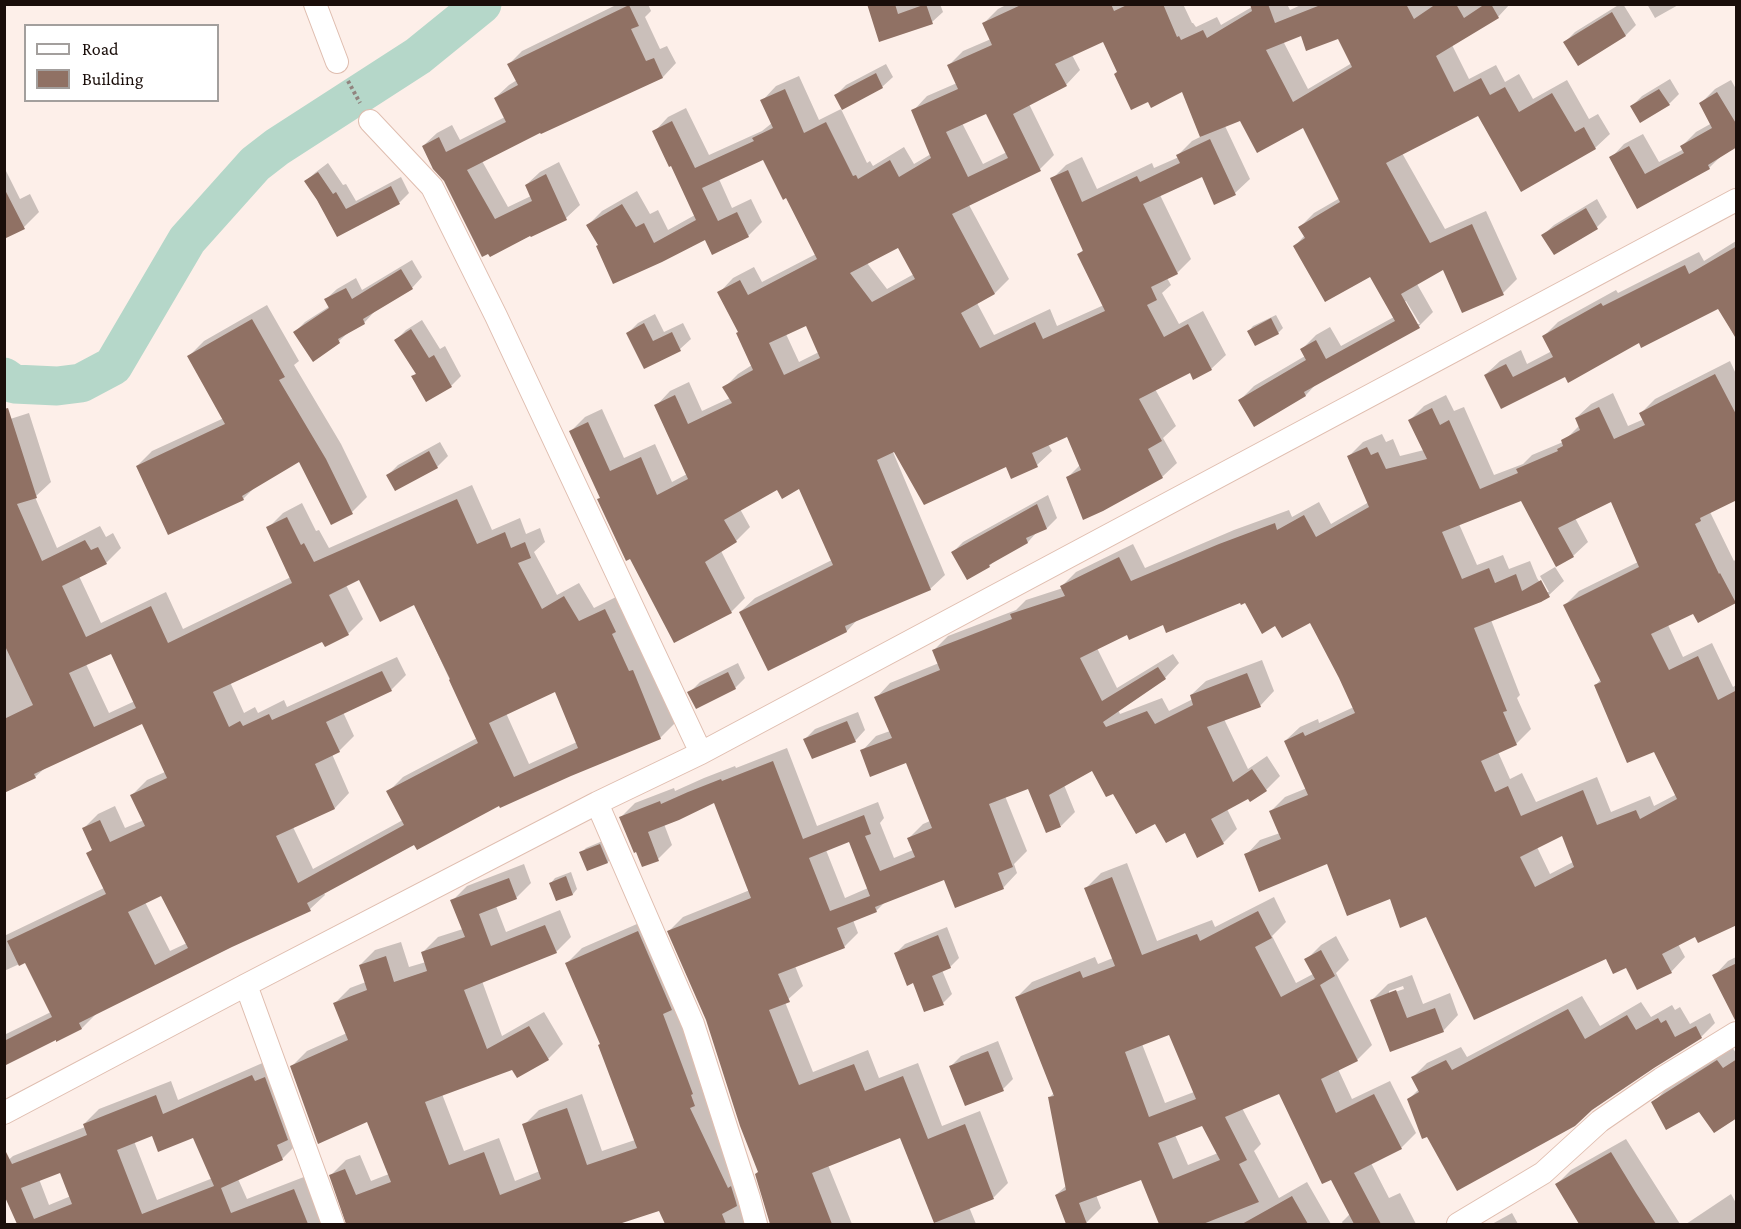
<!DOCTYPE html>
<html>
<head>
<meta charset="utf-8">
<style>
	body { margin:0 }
	#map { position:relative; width:1741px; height:1229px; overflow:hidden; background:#fdefe9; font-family:"Crimson Pro",serif }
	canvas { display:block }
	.frame { position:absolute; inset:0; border:6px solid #1a0e0a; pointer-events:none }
	.legend { position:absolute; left:24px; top:24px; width:195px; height:78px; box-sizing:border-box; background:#fff; border:2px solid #a39f9d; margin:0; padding:8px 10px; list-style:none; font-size:18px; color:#1a0e0a }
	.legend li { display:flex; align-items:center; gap:12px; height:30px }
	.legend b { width:30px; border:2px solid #a39f9d }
</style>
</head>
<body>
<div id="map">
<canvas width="1741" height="1229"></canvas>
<div class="frame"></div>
<ul class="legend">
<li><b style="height:8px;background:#fff"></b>Road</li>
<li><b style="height:16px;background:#907164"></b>Building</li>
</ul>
</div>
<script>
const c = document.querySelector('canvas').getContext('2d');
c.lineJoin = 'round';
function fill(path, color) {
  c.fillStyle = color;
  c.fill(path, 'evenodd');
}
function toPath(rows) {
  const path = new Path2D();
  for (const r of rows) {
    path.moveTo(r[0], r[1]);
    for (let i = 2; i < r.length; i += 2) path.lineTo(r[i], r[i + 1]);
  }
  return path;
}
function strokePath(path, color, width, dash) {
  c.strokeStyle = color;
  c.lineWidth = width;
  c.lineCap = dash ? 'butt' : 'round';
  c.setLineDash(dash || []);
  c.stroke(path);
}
fill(toPath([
	[618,4,648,4,651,11,645,17,660,49,667,46,676,63,663,77,542,132,541,131,482,161,508,207,531,196,526,185,540,172,559,162,580,205,566,218,491,255,423,146,437,133,452,125,460,140,505,117,495,98,509,85,517,80,509,64,522,51],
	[868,4,940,4,943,12,932,22,880,40],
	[1008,4,1183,4,1192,23,1193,23,1196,27,1217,17,1221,25,1252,7,1252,4,1287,4,1290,10,1303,4,1510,4,1498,17,1452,45,1469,79,1496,65,1505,82,1519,74,1533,99,1567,80,1589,119,1598,114,1610,134,1595,148,1479,114,1402,153,1445,229,1486,211,1517,279,1503,293,1444,268,1417,284,1433,312,1419,326,1318,382,1306,395,1255,425,1240,400,1254,386,1305,356,1302,349,1316,335,1330,327,1341,346,1394,317,1370,275,1295,246,1305,235,1300,227,1314,213,1340,198,1304,126,1241,119,1225,126,1250,179,1235,193,1215,203,1203,175,1160,195,1191,259,1177,273,1167,278,1171,285,1162,293,1179,324,1203,311,1226,355,1211,369,1190,371,1155,389,1176,426,1163,438,1177,463,1162,477,1103,510,1067,478,1080,465,1068,435,1048,444,1052,451,1037,465,1012,477,1007,465,893,452,945,575,930,589,858,619,847,631,768,669,740,612,755,598,832,560,800,487,777,488,740,509,750,527,736,541,721,551,745,598,731,612,601,497,571,431,585,417,602,409,624,458,655,444,672,482,687,474,656,406,670,391,689,382,702,411,730,398,724,388,738,374,752,365,739,331,719,293,733,278,754,267,762,282,816,254,787,196,764,158,719,179,732,208,751,199,762,222,748,236,705,238,661,261,599,244,588,225,602,211,637,191,650,214,658,210,668,230,695,215,671,164,654,132,668,117,686,108,709,155,762,131,772,123,762,101,776,86,799,76,819,120,843,108,836,95,846,85,886,64,893,77,882,87,841,109,867,163,870,161,873,166,904,147,914,164,931,154,913,111,927,96,957,83,949,65,963,51,991,39,984,23,998,9],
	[1302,34,1338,37,1352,63,1308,89,1283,41],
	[1104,40,1118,72,1149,100,1183,90,1202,136,1192,141,1178,155,1179,157,1154,168,1152,163,1097,189,1082,157,1066,165,1052,179,1084,249,1079,254,1104,305,1057,326,1050,309,994,335,977,303,995,293,1009,279,969,205,1040,169,1054,155,1029,104,1066,85,1080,70,1072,55],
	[987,112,1007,152,983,164,962,123],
	[899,246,914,274,887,289,867,263],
	[1406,301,1420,324,1416,324,1404,302],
	[806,324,819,352,799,362,786,334],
	[1620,4,1623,4,1636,25,1626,35,1579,64,1565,42,1575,32],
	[1647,4,1680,4,1655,18],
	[1670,79,1679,94,1669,104,1632,106,1642,96],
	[1731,80,1736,89,1736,146,1723,154,1709,168,1638,207,1611,158,1624,144,1643,134,1659,162,1684,149,1682,146,1696,132,1712,123,1701,103,1715,89],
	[328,163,343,185,346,184,356,201,401,177,409,193,400,202,338,235,306,181,316,172],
	[4,167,20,199,30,194,39,212,24,227,4,237],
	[1597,199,1607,217,1597,227,1554,253,1543,235,1554,225],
	[1736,241,1736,339,1719,307,1565,375,1502,407,1485,375,1500,361,1521,350,1527,364,1552,351,1544,336,1558,322,1616,290,1618,293,1699,252,1704,261],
	[412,260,422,277,412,288,374,311,374,312,364,323,351,330,339,341,313,359,295,332,305,322,330,306,326,299,337,289,356,278,362,290],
	[267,305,299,361,294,365,341,444,367,497,352,512,300,460,256,486,243,499,137,466,152,451,224,418,189,356,204,341],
	[655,314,664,332,683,323,691,339,680,349,644,367,628,333,638,323],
	[1276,315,1283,328,1278,333,1249,331,1253,326],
	[422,320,440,349,445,346,461,376,451,386,413,377,417,373,396,340,406,330],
	[1730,361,1736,374,1736,499,1710,512,1734,561,1735,560,1736,563,1736,601,1699,621,1694,612,1668,625,1683,657,1712,643,1733,687,1736,685,1736,923,1696,935,1678,944,1685,957,1671,972,1626,966,1606,957,1427,915,1390,897,1328,862,1246,855,1260,840,1280,833,1271,811,1285,797,1307,788,1285,741,1300,727,1318,719,1319,723,1354,707,1341,678,1310,621,1276,624,1245,601,1241,601,1128,633,1097,648,1117,688,1173,654,1179,663,1165,678,1118,710,1120,714,1162,698,1169,711,1193,699,1191,695,1206,681,1262,660,1274,691,1260,706,1224,719,1248,769,1267,756,1280,776,1266,790,1248,797,1227,809,1237,829,1223,843,1155,822,1114,792,1092,769,1064,785,1075,812,1061,826,1029,787,1005,796,1027,851,1014,864,1017,873,1003,888,945,878,885,902,876,911,853,920,858,933,844,947,795,966,803,986,785,1002,813,1072,868,1050,879,1078,918,1063,942,1126,980,1111,1008,1183,994,1197,969,1207,976,1224,936,1224,901,1136,828,1165,852,1224,771,1224,757,1174,759,1172,707,1019,669,931,683,917,750,890,715,800,664,824,672,845,658,859,621,817,635,803,674,788,675,791,704,778,735,766,736,768,787,748,817,826,878,802,884,818,880,823,894,858,913,850,909,838,923,824,930,821,907,761,862,751,876,736,890,731,876,698,890,683,939,663,934,650,948,636,1016,610,1026,600,1063,588,1062,586,1076,572,1133,544,1145,568,1234,530,1289,510,1292,517,1319,502,1331,524,1369,502,1348,457,1363,442,1382,434,1386,442,1393,439,1400,456,1424,450,1410,420,1424,406,1446,395,1454,411,1464,407,1494,475,1523,464,1532,455,1563,442,1580,425,1576,418,1591,404,1613,393,1628,426,1644,419,1641,413,1655,399],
	[1521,499,1573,556,1588,542,1575,518,1612,500,1638,562,1579,591,1565,605,1601,679,1596,685,1655,750,1677,794,1654,806,1650,796,1611,812,1597,777,1536,802,1522,773,1510,779,1498,752,1516,744,1531,729,1517,698,1520,695,1491,620,1541,600,1549,595,1564,581,1555,567,1540,576,1549,592,1546,592,1537,578,1530,561,1509,569,1503,555,1477,565,1459,524],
	[1562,834,1573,862,1550,874,1537,847],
	[850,840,868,888,845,898,826,850],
	[29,413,51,482,35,497,57,548,100,526,106,537,113,533,121,548,106,563,79,576,101,623,166,592,183,629,291,577,268,528,283,513,302,503,316,531,319,530,329,548,472,485,492,530,520,518,526,534,540,528,545,542,534,552,557,595,579,583,594,608,620,595,626,619,644,658,648,656,675,723,660,738,500,804,415,843,324,893,325,895,310,909,232,945,97,1013,82,1028,57,1040,56,1038,4,1065,4,1035,51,1012,26,961,4,971,4,936,104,888,88,853,93,849,83,829,98,814,115,806,125,828,144,820,132,795,147,780,165,772,142,722,45,768,35,777,4,791,4,421],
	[360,578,414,603,477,738,403,777,388,792,403,820,313,869,293,827,335,808,349,793,332,754,339,751,354,736,343,712,391,690,406,675,397,657,287,707,284,700,258,713,255,707,244,713,230,682,323,640,326,645,348,634,363,619,346,585],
	[112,652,135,701,109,713,86,664],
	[556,690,577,742,529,764,506,713],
	[161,894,187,943,170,951,145,902],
	[440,442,448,456,437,467,395,489,388,475,398,465],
	[1048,495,1057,518,1047,528,1037,532,1028,542,997,559,989,566,953,552,963,542],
	[738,663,745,678,735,688,689,693,700,682],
	[858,712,865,730,855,741,805,739,815,729],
	[605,840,612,857,608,862,588,869,581,853,586,848],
	[1127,863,1157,941,1212,920,1215,927,1274,897,1286,922,1272,936,1296,983,1313,974,1306,960,1321,945,1336,936,1349,960,1336,973,1372,1045,1357,1060,1338,1069,1352,1099,1390,1081,1416,1133,1401,1148,1371,1163,1389,1198,1400,1193,1416,1224,1343,1224,1342,1222,1350,1214,1331,1178,1280,1092,1242,1108,1261,1144,1254,1151,1279,1198,1307,1182,1331,1224,1160,1224,1142,1178,1096,1195,1101,1208,1086,1223,1068,1224,1056,1195,1067,1185,1050,1097,1054,1093,1017,997,1032,982,1095,957,1098,964,1113,958,1086,888,1101,873],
	[1170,1033,1194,1092,1165,1103,1142,1044],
	[1203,1124,1218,1153,1188,1165,1175,1135],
	[524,864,531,883,516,898,496,906,506,932,560,910,571,937,556,952,482,981,502,1036,544,1012,563,1044,548,1059,513,1068,442,1094,464,1151,499,1138,515,1181,540,1171,524,1125,539,1110,582,1094,602,1151,635,1140,602,1044,567,963,582,948,653,917,752,1190,738,1203,747,1224,667,1224,659,1209,615,1224,348,1224,331,1175,346,1160,360,1155,371,1181,389,1174,368,1120,292,1066,307,1051,347,1033,335,1003,350,988,366,982,360,965,375,950,401,942,409,967,426,962,423,952,438,937,463,929,452,901,467,886],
	[571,872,577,889,573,894,557,899,551,883,555,878],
	[947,927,959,958,950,967,942,970,952,994,943,1003,914,981,896,953,905,944],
	[1736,957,1736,1016,1714,976,1728,961],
	[1412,975,1423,1004,1450,993,1458,1015,1443,1031,1391,1050,1372,1000,1388,984],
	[1403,986,1404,989,1389,994,1389,991],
	[1582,996,1600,1026,1641,1002,1651,1017,1672,1005,1675,1010,1680,1007,1690,1024,1710,1013,1715,1023,1701,1037,1409,1099,1419,1089,1413,1077,1427,1063,1461,1047,1467,1057],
	[998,1041,1013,1079,1003,1089,951,1066,961,1056],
	[1732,1047,1736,1053,1736,1116,1653,1103,1667,1088],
	[267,1061,297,1144,282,1159,238,1179,247,1199,309,1175,329,1224,114,1224,108,1209,69,1224,19,1224,4,1188,4,1164,13,1156,85,1127,84,1124,99,1109,171,1081,178,1100],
	[152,1134,194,1136,213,1178,157,1200,134,1141],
	[61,1171,71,1196,49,1205,39,1179],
	[1626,1139,1680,1224,1581,1224,1557,1184,1571,1170],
	[1731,1194,1736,1203,1736,1223,1735,1224,1686,1224],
	[1512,1213,1518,1224,1491,1224,1492,1224]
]), '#0003');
strokePath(toPath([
	[4,377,14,384,57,386,81,383,113,366,187,240,255,164,277,147,418,56,482,4]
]), '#b5d7c9', 39);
fill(toPath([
	[867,4,895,4,898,14,926,4,933,24,879,42],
	[1023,4,1111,4,1114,11,1129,4,1163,4,1177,37,1179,36,1181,40,1203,30,1207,38,1252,11,1250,4,1268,4,1275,23,1323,4,1406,4,1414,19,1436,4,1456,4,1464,18,1485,4,1491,4,1499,18,1436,56,1454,92,1481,78,1490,95,1505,87,1519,112,1552,93,1575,132,1584,127,1596,149,1521,192,1478,116,1386,163,1430,243,1472,224,1504,295,1462,313,1443,270,1401,294,1420,328,1304,392,1306,396,1254,427,1238,400,1306,360,1300,349,1316,340,1326,359,1395,321,1370,277,1325,302,1293,246,1305,238,1298,227,1340,202,1303,128,1257,153,1240,121,1200,137,1182,92,1151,108,1148,102,1131,110,1114,74,1117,72,1103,42,1055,64,1067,86,1013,114,1041,171,952,214,995,294,961,313,980,348,1035,322,1043,339,1105,311,1077,254,1083,251,1050,178,1068,170,1082,202,1137,176,1140,182,1180,163,1176,155,1210,139,1236,195,1214,205,1202,177,1143,204,1178,274,1151,287,1157,300,1147,305,1164,337,1188,324,1212,370,1193,380,1190,373,1139,399,1162,441,1148,449,1163,478,1103,511,1083,520,1066,477,1081,470,1067,437,1032,453,1038,467,1011,479,1006,467,924,505,894,452,877,460,931,590,845,626,847,632,768,671,739,612,833,565,799,489,782,499,777,490,724,520,737,542,705,562,732,613,674,643,630,559,626,561,597,499,600,498,569,431,588,422,610,471,641,457,657,495,688,479,654,405,675,395,688,424,732,403,722,387,753,370,736,333,738,332,717,292,740,280,748,295,817,259,786,198,783,200,763,160,702,188,718,221,737,212,749,237,712,255,705,240,662,262,613,284,596,246,598,245,586,225,622,204,636,227,644,223,654,243,696,220,671,166,669,167,652,131,672,121,695,168,754,141,752,138,773,128,760,100,785,89,804,133,826,122,853,176,856,175,858,179,890,160,899,177,931,158,911,110,958,89,947,65,992,45,982,23],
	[1301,36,1306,51,1338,39,1352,67,1293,102,1266,50],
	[986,114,1008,158,968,177,946,132],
	[898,248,915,279,872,302,850,273],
	[806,326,820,358,784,375,769,343],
	[629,5,639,26,631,29,646,61,654,58,663,78,541,134,540,133,467,170,495,219,532,201,525,185,546,174,567,220,531,237,530,236,490,257,488,254,482,257,444,181,433,169,422,146,439,137,446,152,506,122,494,98,518,85,507,64],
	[1612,12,1626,36,1578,66,1563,42],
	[876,73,883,88,842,110,834,95],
	[1659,89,1670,105,1640,123,1630,106],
	[1717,92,1737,125,1737,147,1708,165,1710,169,1637,209,1609,157,1629,146,1645,174,1684,153,1680,146,1712,128,1699,103],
	[318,172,333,194,336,192,346,209,391,186,400,204,337,237,317,200,304,181],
	[4,188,25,229,4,239],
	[1586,208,1598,229,1554,255,1541,235],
	[1737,246,1737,340,1718,309,1641,348,1639,343,1568,383,1565,377,1501,409,1484,375,1506,364,1513,377,1553,357,1542,336,1601,303,1603,306,1685,265,1689,274],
	[401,269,413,289,363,319,365,324,338,339,340,343,313,362,293,332,329,308,324,299,346,288,352,299],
	[1271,318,1279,334,1255,346,1247,331],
	[252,319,285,377,279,380,326,459,353,514,331,525,299,462,242,496,244,500,168,535,136,466,225,424,187,356],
	[644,323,653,341,672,332,681,351,644,369,626,333],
	[411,329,429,358,434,355,452,387,426,402,411,376,416,374,394,340],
	[1715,374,1737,416,1737,500,1700,518,1701,521,1695,524,1719,574,1720,573,1736,603,1698,623,1693,614,1651,634,1669,670,1698,656,1718,700,1737,690,1737,925,1698,943,1695,937,1662,954,1672,973,1637,990,1626,968,1613,974,1606,959,1474,1020,1426,917,1400,928,1390,899,1347,916,1327,864,1259,892,1244,854,1281,839,1269,811,1308,795,1284,741,1303,732,1305,736,1355,713,1339,678,1310,623,1282,638,1275,626,1262,634,1245,603,1241,605,1240,603,1166,633,1163,625,1129,640,1127,635,1080,658,1102,701,1158,667,1166,679,1103,722,1106,727,1147,711,1155,724,1193,705,1190,695,1247,673,1261,707,1207,727,1233,782,1252,769,1267,791,1250,802,1248,799,1211,819,1224,844,1197,858,1185,833,1166,843,1155,824,1136,834,1113,794,1106,797,1092,771,1049,795,1061,827,1046,833,1028,789,989,804,1013,867,998,873,1004,889,955,908,944,880,875,907,877,912,837,928,845,948,778,974,790,1002,769,1010,799,1085,854,1064,865,1091,903,1076,928,1139,965,1124,994,1199,934,1223,900,1138,812,1173,832,1224,770,1224,755,1174,758,1172,740,1126,706,1020,667,931,751,898,714,803,679,820,648,832,659,861,642,867,636,852,634,853,619,817,660,801,661,804,688,792,721,779,722,781,773,761,803,839,864,815,871,834,865,836,880,871,915,857,907,838,932,828,906,763,870,777,860,750,892,738,874,697,940,670,932,650,1012,619,1010,614,1065,596,1060,586,1119,557,1131,581,1219,544,1275,523,1277,530,1304,515,1316,537,1369,507,1347,456,1367,447,1371,455,1378,452,1386,469,1427,459,1408,420,1432,408,1440,425,1449,420,1480,489,1518,473,1516,469,1558,451,1557,449,1563,446,1561,440,1580,430,1575,418,1599,407,1614,439,1645,425,1639,413],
	[1521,501,1556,567,1574,557,1558,528,1611,502,1639,567,1563,605,1601,682,1594,685,1627,763,1654,752,1677,799,1640,819,1636,810,1597,825,1583,790,1521,816,1508,786,1495,792,1481,761,1517,745,1503,712,1507,711,1474,628,1541,602,1550,597,1541,580,1522,591,1516,574,1495,583,1489,568,1462,579,1442,532],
	[1562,836,1574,867,1535,887,1520,857],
	[849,842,870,896,830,911,809,858],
	[8,408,37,498,17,504,42,561,85,540,91,550,98,547,107,564,62,586,86,637,151,606,168,643,292,583,266,527,287,517,301,545,304,543,314,562,457,499,477,544,505,532,511,548,525,542,531,558,518,563,542,609,564,596,579,621,605,609,616,632,612,634,629,671,633,670,661,739,571,776,500,808,499,806,417,850,414,845,307,903,311,911,232,947,79,1023,82,1029,56,1042,56,1040,4,1066,4,1041,52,1017,25,963,19,966,7,941,106,894,86,853,92,850,82,828,100,820,110,842,145,826,130,795,167,778,142,724,34,774,36,778,4,793,4,719,33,705,4,644,4,409],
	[359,580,380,622,414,605,450,679,449,680,478,743,386,791,404,825,298,883,276,836,335,809,315,764,340,752,326,722,392,691,382,671,272,720,269,714,243,726,240,721,229,727,213,692,322,642,325,647,349,635,329,595],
	[111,654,136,708,94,727,69,673],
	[555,692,578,748,514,777,489,723],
	[161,896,188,948,155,965,128,912],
	[429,451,438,468,395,491,386,475],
	[1037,504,1047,529,1026,538,1028,543,989,565,990,567,967,580,951,552],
	[728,672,736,689,696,709,687,692],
	[847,721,856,742,812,759,803,739],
	[600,844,608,863,587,871,579,852],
	[566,876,573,895,556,901,549,883],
	[1112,877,1142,955,1197,934,1200,941,1258,911,1272,938,1255,947,1281,997,1315,979,1304,959,1321,950,1335,976,1320,985,1358,1061,1321,1079,1336,1113,1374,1094,1402,1149,1354,1173,1381,1224,1354,1224,1331,1180,1322,1184,1279,1094,1225,1117,1247,1160,1239,1164,1259,1202,1203,1224,1159,1224,1141,1180,1079,1203,1087,1224,1066,1224,1055,1195,1066,1190,1048,1097,1054,1096,1015,997,1080,971,1083,978,1115,966,1084,888],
	[1169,1035,1196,1099,1149,1117,1125,1052],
	[1202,1126,1220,1160,1173,1179,1158,1143],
	[509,878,517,899,479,914,491,946,545,925,557,953,464,990,487,1049,529,1026,549,1060,517,1078,512,1070,425,1102,449,1165,484,1152,500,1195,541,1179,522,1124,567,1108,587,1165,637,1148,598,1045,600,1044,565,963,638,931,672,1010,663,1014,693,1094,691,1095,695,1106,690,1108,728,1188,731,1186,736,1202,737,1206,722,1214,726,1224,665,1224,659,1211,619,1224,346,1224,329,1175,345,1169,356,1195,391,1182,367,1122,318,1144,290,1066,348,1040,333,1003,367,990,359,965,386,956,394,982,427,971,421,952,465,937,450,900],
	[938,935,951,968,932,976,944,1005,924,1012,913,983,907,986,894,953],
	[1737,963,1737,1020,1735,1020,1712,975],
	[1396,990,1407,1018,1435,1008,1444,1032,1390,1052,1370,1000],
	[1568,1009,1585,1039,1627,1015,1636,1030,1658,1018,1661,1023,1666,1020,1675,1037,1696,1026,1702,1038,1654,1068,1592,1110,1575,1126,1457,1191,1427,1137,1422,1139,1407,1099,1419,1092,1411,1077,1446,1060,1452,1070],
	[988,1051,1004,1091,965,1106,949,1066],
	[1737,1059,1737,1118,1714,1133,1699,1112,1666,1130,1651,1102,1717,1060,1723,1068],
	[252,1075,255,1081,265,1077,288,1140,277,1145,283,1160,221,1188,231,1213,294,1189,308,1224,17,1224,4,1195,4,1148,12,1164,87,1135,83,1124,156,1095,163,1114],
	[152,1136,158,1152,193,1138,214,1186,142,1214,117,1150],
	[60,1173,72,1204,34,1219,21,1188],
	[1611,1152,1636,1193,1656,1224,1579,1224,1555,1184],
	[1292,1196,1308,1224,1242,1224]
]), '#907164');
const minor = toPath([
	[315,4,337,62],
	[370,121,432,187,496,316,701,753],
	[597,803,693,1024,749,1198,756,1224],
	[246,985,333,1224],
	[4,1113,246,985,597,803,701,753,1736,200],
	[1458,1224,1543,1173,1600,1121,1661,1079,1736,1033]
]);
strokePath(minor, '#dfbdaf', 24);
strokePath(toPath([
	[348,81,360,103]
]), '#91847f', 4, [3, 3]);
strokePath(minor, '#fff', 22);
</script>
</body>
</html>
